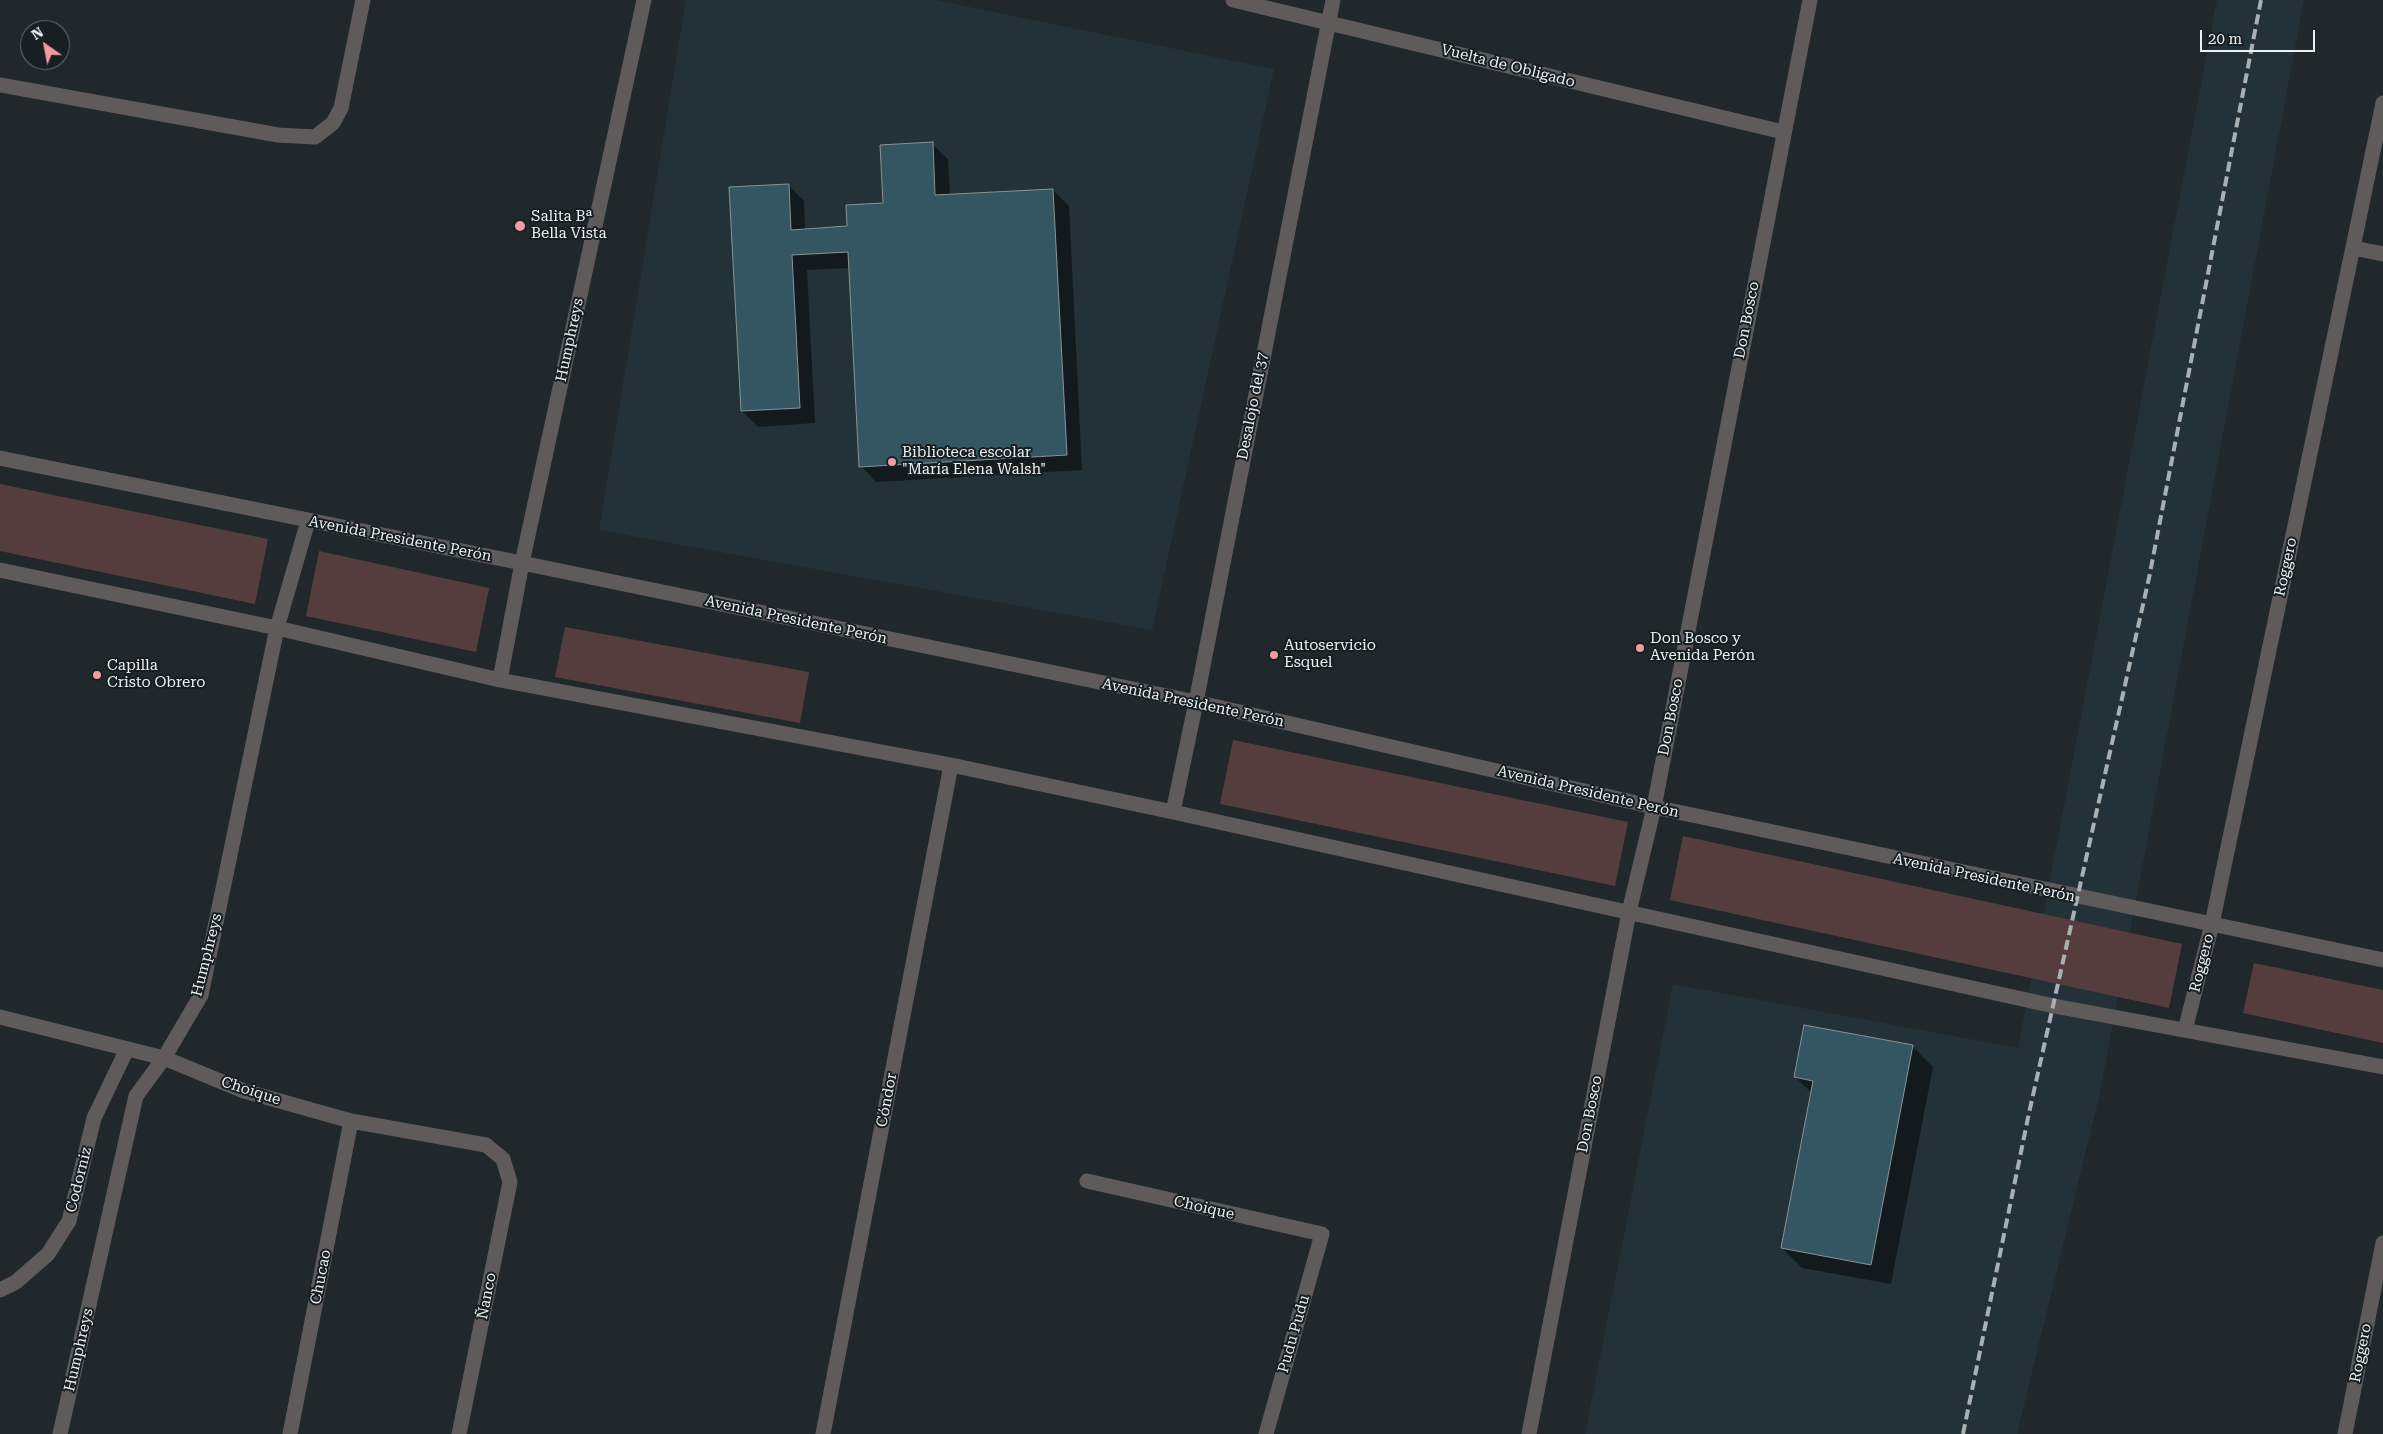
<!DOCTYPE html>
<html>
<head>
<meta charset="utf-8">
<style>
	body { margin:0 }
	#map { position:relative; width:2383px; height:1434px; overflow:hidden; background:#20282c; font-family:"Roboto Serif",serif }
	canvas { display:block }
	.north { position:absolute; left:20px; top:20px; width:50px; height:50px; box-sizing:border-box; background:#171f22; border:1px solid #6c7375; border-radius:50%; rotate:327deg; font-size:14px; font-weight:700; line-height:20px; text-align:center; color:#ebf0f2 }
	.north::after { content:''; display:block; margin:auto; width:18px; height:22px; background:#f49aa1; clip-path:polygon(50% 0,100% 100%,50% 72%,0 100%) }
	.scale { position:absolute; left:2200px; top:30px; width:115px; height:22px; box-sizing:border-box; border:2px solid #ebf0f2; border-top:0; padding-left:6px; font-size:15px; line-height:18px; white-space:nowrap; color:#ebf0f2; -webkit-text-stroke:4px #171f22; paint-order:stroke }
</style>
</head>
<body>
<div id="map">
<canvas width="2383" height="1434"></canvas>
<div class="north">N</div>
<div class="scale">20 m</div>
</div>
<script>
const c = document.querySelector('canvas').getContext('2d');
c.lineJoin = 'round';
function fill(path, color) {
  c.fillStyle = color;
  c.fill(path, 'evenodd');
}
function toPath(rows) {
  const path = new Path2D();
  for (const r of rows) {
    path.moveTo(r[0], r[1]);
    for (let i = 2; i < r.length; i += 2) path.lineTo(r[i], r[i + 1]);
  }
  return path;
}
function strokePath(path, color, width, dash) {
  c.strokeStyle = color;
  c.lineWidth = width;
  c.lineCap = dash ? 'butt' : 'round';
  c.setLineDash(dash || []);
  c.stroke(path);
}
function label(font, color, halo, rows, align = 'center') {
  c.font = font + ' "Roboto Serif",serif';
  c.lineWidth = 4;
  c.setLineDash([]);
  c.textBaseline = 'middle';
  c.strokeStyle = halo;
  c.fillStyle = color;
  for (const [text, x, y, turn = 0] of rows) {
    c.save();
    c.translate(x, y);
    c.rotate((+turn || 0) * Math.PI / 180);
    c.textAlign = isNaN(turn) ? turn : align;
    if (halo) c.strokeText(text, 0, 0);
    c.fillText(text, 0, 0);
    c.restore();
  }
}
fill(toPath([
	[686,0,935,0,1274,69,1152,630,599,530],
	[2217,0,2304,0,2100,1093,2017,1434,1585,1434,1673,984,2018,1048]
]), '#233238');
fill(toPath([
	[0,484,268,539,255,604,0,551],
	[319,551,489,588,476,652,306,616],
	[565,627,809,672,800,723,555,677],
	[1233,740,1628,822,1615,886,1220,804],
	[1683,836,2182,944,2169,1008,1670,900],
	[2254,963,2383,990,2383,1043,2243,1013]
]), '#553d3e');
fill(toPath([
	[932,144,948,159,950,195,1053,190,1069,206,1082,470,876,482,861,466,850,268,807,270,815,423,758,427,742,411,788,185,804,201,805,230,848,228,884,204],
	[1912,1046,1933,1067,1891,1284,1802,1268,1782,1248,1812,1093,1795,1077]
]), '#0007');
const building = toPath([
	[933,142,935,195,1053,189,1067,455,859,467,848,252,792,255,800,408,741,411,729,187,789,184,791,230,847,226,846,205,883,203,880,145,933,142],
	[1804,1025,1913,1045,1871,1265,1781,1248,1813,1081,1794,1077,1804,1025]
]);
fill(building, '#345562');
strokePath(building, '#8a9397', 1);
strokePath(toPath([
	[1233,0,1783,132],
	[0,85,278,135,315,137,333,123,341,108,363,0],
	[2353,248,2383,254],
	[0,458,522,563,1196,702,1654,807,2383,960],
	[0,570,277,628,500,680,951,765,1173,812,2054,1006,2383,1067],
	[500,680,522,563,644,0],
	[1173,812,1196,702,1333,0],
	[0,1017,164,1058,244,1091,351,1121,486,1145,503,1159,510,1182,459,1434],
	[2185,1030,2212,924,2383,103],
	[1087,1181,1322,1234,1266,1434],
	[0,1290,16,1282,48,1254,69,1221,94,1118,127,1049],
	[60,1434,136,1096,164,1058,201,995,277,628,308,521],
	[290,1434,351,1121],
	[823,1434,951,765],
	[1529,1434,1629,912,1654,807,1810,0],
	[2345,1434,2383,1243]
]), '#5f5b5b', 15);
strokePath(toPath([
	[1963,1434,2029,1113,2149,578,2261,0]
]), '#aab0b2', 4, [10, 5]);
for (const [x, y, r, color] of [
	[520,226,6,"#f49aa1"],
	[892,462,5,"#f49aa1"],
	[1640,648,5,"#f49aa1"],
	[1274,655,5,"#f49aa1"],
	[97,675,5,"#f49aa1"]
]) {
  const dot = new Path2D();
  dot.arc(x, y, r, 0, 2 * Math.PI);
  c.fillStyle = color;
  c.fill(dot);
  strokePath(dot, '#171f22', 2);
}
label('15px', '#ebf0f2', '#171f22', [
	["Vuelta de Obligado",1508,66,14],
	["Don Bosco",1747,320,-79],
	["Humphreys",570,340,-78],
	["Desalojo del 37",1253,406,-79],
	["Avenida Presidente Perón",400,539,11],
	["Roggero",2286,567,-78],
	["Avenida Presidente Perón",796,620,12],
	["Avenida Presidente Perón",1193,703,12],
	["Don Bosco",1671,717,-79],
	["Avenida Presidente Perón",1588,792,13],
	["Avenida Presidente Perón",1984,878,12],
	["Humphreys",207,955,-76],
	["Roggero",2202,963,-76],
	["Choique",251,1091,18],
	["Cóndor",887,1100,-79],
	["Don Bosco",1590,1114,-79],
	["Codorniz",79,1180,-76],
	["Choique",1204,1208,13],
	["Chucao",321,1277,-79],
	["Ñanco",487,1296,-79],
	["Pudu Pudu",1294,1334,-74],
	["Humphreys",79,1350,-77],
	["Roggero",2361,1353,-79]
]);
label('15px', '#ebf0f2', '#171f22', [
	["Salita Bª",531,217],
	["Bella Vista",531,234],
	["Biblioteca escolar",902,453],
	["\"María Elena Walsh\"",902,470],
	["Don Bosco y",1650,639],
	["Avenida Perón",1650,656],
	["Autoservicio",1284,646],
	["Esquel",1284,663],
	["Capilla",107,666],
	["Cristo Obrero",107,683]
], 'left');
</script>
</body>
</html>
